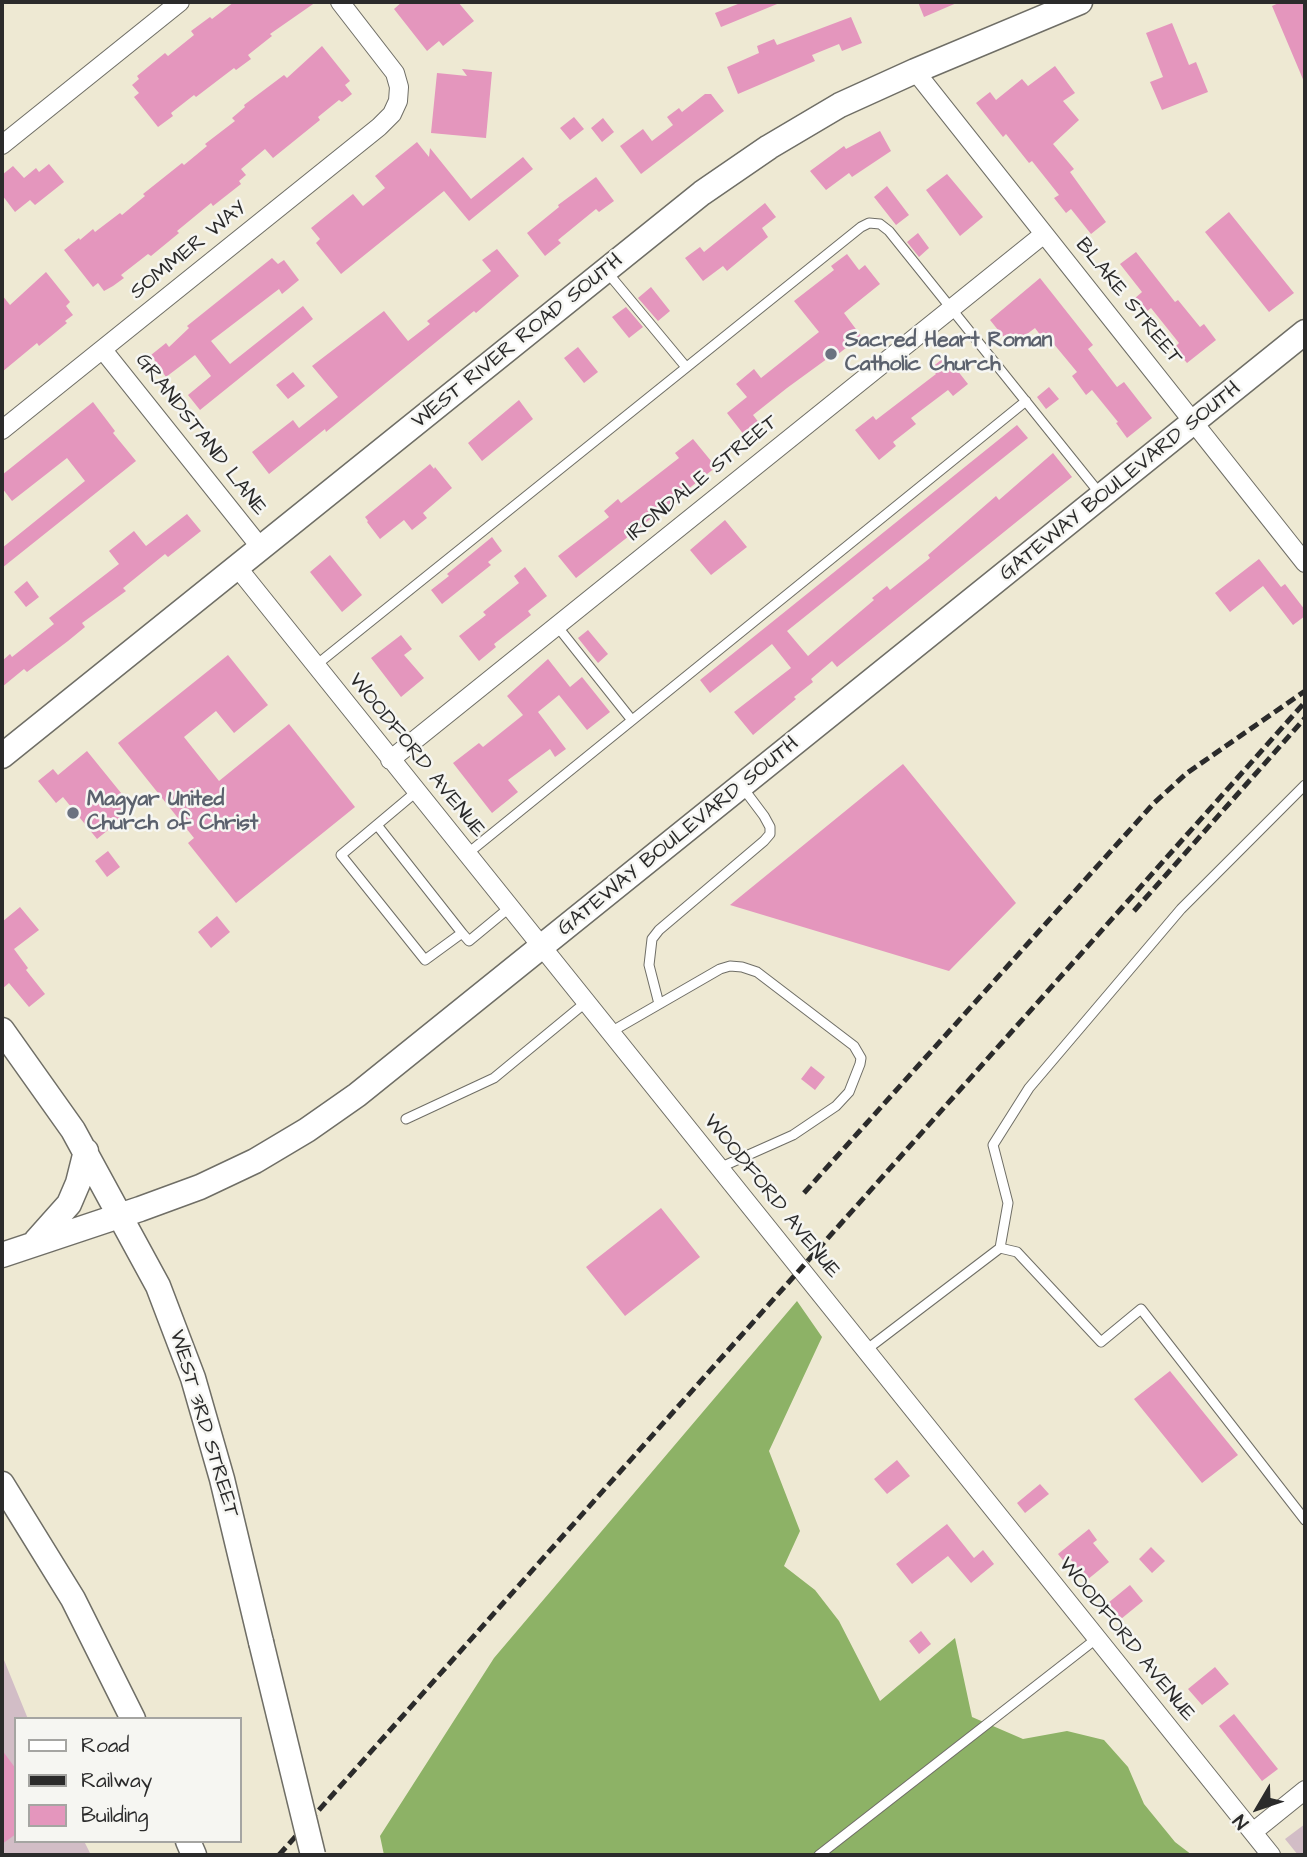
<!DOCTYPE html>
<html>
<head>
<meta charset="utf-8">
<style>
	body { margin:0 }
	#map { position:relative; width:1307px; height:1857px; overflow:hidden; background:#eee9d3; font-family:"Architects Daughter",sans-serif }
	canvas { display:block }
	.frame { position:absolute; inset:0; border:4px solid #2b2b2b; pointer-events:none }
	.legend { position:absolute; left:14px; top:1717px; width:228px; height:126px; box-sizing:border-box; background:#f6f6f2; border:2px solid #a5a5a2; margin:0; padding:9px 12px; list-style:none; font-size:21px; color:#2b2b2b }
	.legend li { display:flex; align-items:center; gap:14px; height:35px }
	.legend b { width:35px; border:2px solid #a5a5a2 }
	.north { position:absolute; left:1223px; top:1773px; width:70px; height:70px; -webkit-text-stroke:5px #f6f6f2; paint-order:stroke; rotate:231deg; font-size:19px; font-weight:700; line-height:28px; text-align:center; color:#2b2b2b }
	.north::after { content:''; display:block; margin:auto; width:24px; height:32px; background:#2b2b2b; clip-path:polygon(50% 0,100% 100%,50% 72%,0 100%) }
</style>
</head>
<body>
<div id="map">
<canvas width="1307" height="1857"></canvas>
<div class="frame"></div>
<ul class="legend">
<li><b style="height:9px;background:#fff"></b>Road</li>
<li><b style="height:9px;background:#2b2b2b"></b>Railway</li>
<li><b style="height:19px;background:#e496bd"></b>Building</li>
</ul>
<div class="north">N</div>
</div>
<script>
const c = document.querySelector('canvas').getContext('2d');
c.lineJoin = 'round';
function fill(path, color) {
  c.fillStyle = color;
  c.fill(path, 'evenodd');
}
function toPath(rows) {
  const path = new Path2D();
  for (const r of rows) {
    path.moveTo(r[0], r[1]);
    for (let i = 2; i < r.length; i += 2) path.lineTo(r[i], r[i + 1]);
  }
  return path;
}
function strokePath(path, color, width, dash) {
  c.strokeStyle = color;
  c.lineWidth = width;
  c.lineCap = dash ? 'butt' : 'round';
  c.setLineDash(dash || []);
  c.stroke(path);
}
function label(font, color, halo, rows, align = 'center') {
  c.font = font + ' "Architects Daughter",sans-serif';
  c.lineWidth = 5;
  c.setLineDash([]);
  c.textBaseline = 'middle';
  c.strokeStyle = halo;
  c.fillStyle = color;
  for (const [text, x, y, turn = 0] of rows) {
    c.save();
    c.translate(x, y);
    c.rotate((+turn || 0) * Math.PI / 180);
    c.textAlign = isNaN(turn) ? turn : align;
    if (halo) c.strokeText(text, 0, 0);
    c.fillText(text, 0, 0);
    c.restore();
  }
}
fill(toPath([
	[2,1655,28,1719,16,1719,16,1841,84,1841,91,1855,2,1855],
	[1305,1824,1305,1855,1298,1855,1285,1839]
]), '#d2bdc6');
fill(toPath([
	[797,1301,822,1337,769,1451,800,1531,784,1566,815,1590,839,1621,880,1701,955,1638,972,1717,1023,1739,1067,1731,1104,1740,1128,1767,1144,1804,1175,1842,1192,1855,384,1855,380,1836,494,1658]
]), '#8db266');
fill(toPath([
	[234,2,316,2,270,34,272,36,248,55,251,59,236,70,234,68,196,97,194,95,171,113,173,116,158,127,134,97,139,93,132,85,139,79,137,76,165,53,168,56,194,35,191,31,210,17,212,19],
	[402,2,458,2,474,21,443,46,439,41,427,51,394,9],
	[743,2,782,2,721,27,715,13],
	[918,2,959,2,924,17],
	[1281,2,1305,2,1305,84,1272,6],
	[851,17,862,43,842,51,839,44,812,55,815,61,738,94,727,67,759,53,757,46,774,39,777,45],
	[1172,23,1189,65,1196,62,1208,92,1162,110,1150,82,1163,77,1146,33],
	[322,46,350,81,345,85,352,94,342,102,339,100,318,117,320,120,273,158,265,149,241,169,246,175,239,181,241,184,213,206,211,203,177,231,179,233,151,256,148,254,121,275,124,278,113,286,104,291,98,283,93,287,64,250,79,238,80,240,93,229,95,232,120,213,122,215,134,205,145,196,143,194,182,163,184,165,207,146,205,144,235,121,232,118,245,107,244,105,284,75,287,78],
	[1055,66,1075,93,1063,101,1079,120,1053,144,1074,169,1070,172,1106,222,1091,234,1071,209,1066,213,1054,198,1059,195,1032,161,1029,163,1006,134,1003,137,976,103,990,92,996,100,1022,79,1028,86],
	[462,69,492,72,486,138,431,133,437,73,467,76],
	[705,94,711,94,724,111,641,174,620,146,643,129,652,141,673,125,667,117,679,108,682,112],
	[574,117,584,129,570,140,560,128],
	[603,118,614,132,602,142,591,128],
	[880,131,891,151,852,177,849,173,826,190,810,171,844,146,846,149],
	[417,142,429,157,430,148,471,199,523,157,533,169,469,221,444,191,341,274,316,243,320,239,311,228,353,194,363,206,385,188,375,176],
	[49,164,64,182,35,205,30,200,15,212,2,195,2,175,13,166,24,178,36,168,39,172],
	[947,174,983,217,960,236,926,190],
	[596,177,614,201,599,212,596,209,558,240,561,243,545,256,527,233,559,207,558,205],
	[887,186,909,215,896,225,874,197],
	[765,203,776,217,762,228,768,237,727,271,723,266,703,281,685,258,700,247,704,252],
	[1229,212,1294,293,1269,312,1205,232],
	[918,233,929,248,919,257,907,242],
	[497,249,519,276,476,313,474,311,326,432,325,429,269,474,252,452,293,420,299,428,338,397,312,366,384,311,408,341,430,324,427,321,491,271,482,260],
	[1136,252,1175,302,1178,300,1200,327,1204,324,1216,340,1187,363,1174,348,1179,343,1151,308,1145,313,1134,299,1142,292,1120,264],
	[847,254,859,270,865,265,880,284,844,313,861,336,837,355,835,353,787,388,753,415,763,428,748,440,727,413,747,397,736,384,754,369,761,378,819,332,794,301,834,270,831,266],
	[272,258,278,264,284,260,299,280,282,294,279,289,211,341,230,364,303,306,313,319,200,410,188,395,211,376,195,355,166,377,151,355,166,343,169,347,189,328,187,326],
	[46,272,70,302,66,306,73,315,65,321,67,323,39,346,37,343,2,372,2,295,10,305],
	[1040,278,1093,345,1088,349,1117,387,1124,382,1152,418,1127,438,1116,423,1118,422,1092,390,1086,395,1072,376,1077,372,1048,337,1044,340,1035,328,1011,346,990,320],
	[651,287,670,311,658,321,638,298],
	[626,307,643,327,629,338,612,317],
	[578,347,598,372,584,383,564,358],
	[946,356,968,384,953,396,948,390,911,418,916,424,893,442,896,446,879,460,855,430,873,416,876,420,936,374,931,368],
	[293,372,305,386,288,399,276,385],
	[1049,387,1059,399,1046,409,1037,397],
	[519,400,533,419,482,461,468,443],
	[93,402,115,431,113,433,136,461,2,568,2,548,85,481,67,458,12,501,2,488,2,475],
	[1017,425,1028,438,787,631,808,656,874,600,872,598,887,586,890,590,930,558,928,555,981,509,996,496,999,500,1053,453,1072,477,837,667,832,661,811,679,813,682,794,697,796,699,753,735,734,712,791,668,772,644,710,693,700,680],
	[693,439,716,467,576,578,558,556,609,517,604,511,618,499,621,503,679,458,675,453],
	[430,464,434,469,435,467,452,488,423,513,427,518,412,530,404,520,380,539,367,522,368,521,365,517],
	[187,514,201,531,168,557,165,554,123,588,126,591,82,623,85,627,68,641,27,672,24,669,2,687,2,661,10,654,12,657,54,624,49,618,119,564,109,551,134,531,146,546],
	[725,520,747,547,711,575,690,550],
	[492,537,502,551,488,562,491,565,442,604,431,590,449,576,447,574],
	[330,555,362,595,342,612,310,572],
	[1259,559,1281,587,1285,584,1305,610,1305,616,1293,625,1263,586,1230,612,1215,593],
	[525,567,547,596,528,611,531,615,494,644,496,647,479,661,459,636,486,615,483,612,519,583,514,576],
	[27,581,39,597,26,607,14,592],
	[588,630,608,654,598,663,578,638],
	[401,635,412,649,404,655,424,678,401,697,371,658],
	[228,655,268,705,234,733,216,711,184,737,219,781,289,724,355,807,236,903,188,843,194,838,118,743],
	[548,659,570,687,582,677,610,712,587,730,559,695,538,712,566,749,555,757,550,749,508,780,518,792,492,813,453,763,479,743,483,747,523,715,507,696],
	[87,751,134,809,97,839,63,797,56,803,38,781,53,769,58,775],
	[903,764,1016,903,949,971,730,905],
	[108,851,120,867,107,877,95,861],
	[20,907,39,930,14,949,28,968,26,970,45,994,29,1007,9,983,2,989,2,922],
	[217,916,230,932,211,948,198,932],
	[811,1066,825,1077,815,1090,801,1079],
	[661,1208,700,1257,625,1316,586,1267],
	[1170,1371,1238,1455,1202,1483,1134,1399],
	[897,1460,910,1476,887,1494,874,1479],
	[1040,1484,1049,1494,1025,1513,1017,1503],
	[947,1524,974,1558,983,1550,994,1564,971,1583,948,1556,912,1584,896,1564],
	[1089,1529,1097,1540,1093,1543,1109,1562,1087,1580,1071,1560,1066,1564,1058,1554],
	[1151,1547,1165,1561,1152,1573,1139,1559],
	[1130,1585,1143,1601,1121,1619,1108,1603],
	[921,1631,931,1644,919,1654,909,1641],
	[1215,1667,1229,1684,1202,1705,1188,1689],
	[1234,1714,1278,1769,1262,1781,1219,1726],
	[2,1750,16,1769,16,1834,2,1844]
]), '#e496bd');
const lane = toPath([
	[607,272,686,367],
	[557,626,631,719],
	[315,666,861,227,869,223,880,224,889,231,1101,495],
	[416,792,341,855,425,960,462,933,469,941,509,908],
	[377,825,462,933],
	[467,854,1026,401],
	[659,1004,649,965,652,939,659,930,764,841,770,834,770,827,764,816,743,788],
	[609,1033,720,969,730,966,742,967,757,972,854,1046,861,1058,860,1064,849,1092,836,1106,793,1135,719,1168],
	[406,1119,494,1078,585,1003],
	[1000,1248,1017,1252,1101,1342,1141,1309,1305,1520],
	[866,1350,1000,1248,1008,1203,993,1145,1029,1088,1181,909,1305,785],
	[819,1855,1096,1639]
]);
const street = toPath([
	[915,71,1305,563],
	[2,145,180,2],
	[103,350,261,548],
	[2,430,379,127,392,114,398,101,399,87,395,73,340,2],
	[237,567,1271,1855],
	[390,760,1044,234],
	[1253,1832,1305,1790]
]);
const secondary = toPath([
	[2,756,702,193,769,147,840,105,915,71,1080,2],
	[2,1030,73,1130,158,1286,193,1378,222,1479,261,1642],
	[36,1241,69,1204,78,1183,86,1151],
	[2,1255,140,1209,200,1187,255,1161,307,1130,357,1095,1305,332],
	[2,1484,73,1599,133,1719],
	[188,1841,194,1855]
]);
strokePath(lane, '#6f6e66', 11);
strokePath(street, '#6f6e66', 20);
strokePath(secondary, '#6f6e66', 27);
strokePath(lane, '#fff', 9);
strokePath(street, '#fff', 18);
strokePath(secondary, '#fff', 24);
strokePath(toPath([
	[1134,911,1305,718],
	[804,1193,1154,803,1187,773,1305,691],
	[279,1855,1305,702]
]), '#2b2b2b', 5, [10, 5]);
const secondaryBridge = toPath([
	[261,1642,313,1855]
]);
strokePath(secondaryBridge, '#6f6e66', 27, []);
strokePath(secondaryBridge, '#fff', 24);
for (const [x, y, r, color] of [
	[831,354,7,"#6b7280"],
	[73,813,7,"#6b7280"]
]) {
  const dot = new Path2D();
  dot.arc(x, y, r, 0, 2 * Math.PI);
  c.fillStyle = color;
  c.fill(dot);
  strokePath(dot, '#f6f6f2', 2.5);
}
label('21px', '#2b2b2b', '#f6f6f2', [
	["SOMMER WAY",189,251,-39],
	["BLAKE STREET",1128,302,51],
	["WEST RIVER ROAD SOUTH",518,342,-39],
	["GRANDSTAND LANE",200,435,52],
	["IRONDALE STREET",703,479,-39],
	["GATEWAY BOULEVARD SOUTH",1121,482,-39],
	["WOODFORD AVENUE",416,756,51],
	["GATEWAY BOULEVARD SOUTH",679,837,-39],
	["WOODFORD AVENUE",771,1197,51],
	["WEST 3RD STREET",203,1424,73],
	["WOODFORD AVENUE",1126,1640,51]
]);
label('bold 21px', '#5b616d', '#f6f6f2', [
	["Sacred Heart Roman",845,342],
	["Catholic Church",845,366],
	["Magyar United",87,801],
	["Church of Christ",87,825]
], 'left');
</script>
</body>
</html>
